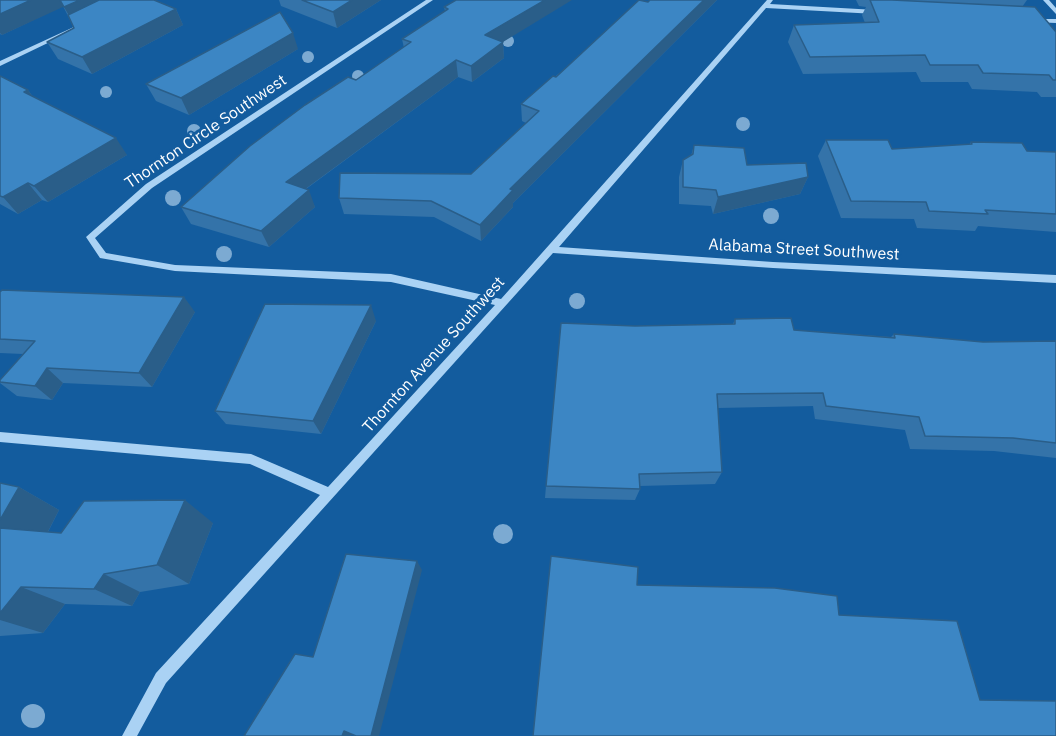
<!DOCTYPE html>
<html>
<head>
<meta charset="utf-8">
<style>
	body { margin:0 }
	canvas { display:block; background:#135c9e }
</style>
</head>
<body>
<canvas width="1056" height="736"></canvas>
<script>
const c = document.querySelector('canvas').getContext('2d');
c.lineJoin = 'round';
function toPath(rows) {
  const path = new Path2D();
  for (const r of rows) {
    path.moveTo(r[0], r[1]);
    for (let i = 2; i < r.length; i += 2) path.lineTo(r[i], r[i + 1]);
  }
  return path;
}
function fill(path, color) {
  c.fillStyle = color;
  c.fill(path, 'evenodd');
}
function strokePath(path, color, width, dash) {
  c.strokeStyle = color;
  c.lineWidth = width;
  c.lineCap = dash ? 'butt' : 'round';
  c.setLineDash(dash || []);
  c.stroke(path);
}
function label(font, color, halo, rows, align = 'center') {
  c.font = font + ' "IBM Plex Sans",sans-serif';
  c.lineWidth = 6;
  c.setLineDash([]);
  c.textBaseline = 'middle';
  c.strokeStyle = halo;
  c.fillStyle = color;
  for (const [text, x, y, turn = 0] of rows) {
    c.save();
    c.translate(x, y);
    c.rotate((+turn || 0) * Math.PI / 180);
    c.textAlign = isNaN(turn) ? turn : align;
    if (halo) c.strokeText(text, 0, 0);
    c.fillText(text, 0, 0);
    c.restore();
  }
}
fill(toPath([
	[426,0,433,0,152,188,95,238,106,253,175,265,391,274,501,299,767,0,773,0,770,4,876,10,879,12,876,14,766,8,559,247,773,262,1056,275,1056,283,773,268,553,253,166,683,137,736,122,736,156,673,320,495,250,464,0,442,0,432,251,454,328,487,495,305,391,282,175,271,100,258,86,237,146,184,426,0],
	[1043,0,1049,0,1056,8,1056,14,1043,0],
	[1030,19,1056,19,1056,23,1032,22,1030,21,1030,19],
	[76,26,81,27,0,66,0,61,76,26]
]), '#aad2f4');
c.fillStyle = '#7caad2';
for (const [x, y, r] of [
	[508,41,6],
	[308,57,6],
	[358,76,6],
	[106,92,6],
	[743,124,7],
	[194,131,7],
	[173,198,8],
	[771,216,8],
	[224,254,8],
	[577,301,8],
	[503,534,10],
	[33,716,12]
]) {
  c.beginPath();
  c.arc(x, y, r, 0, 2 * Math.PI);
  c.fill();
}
fill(toPath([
	[0,0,176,9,183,25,92,74,58,59,47,42,74,28,63,6,2,35,0,34],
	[279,0,381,0,337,28,281,6],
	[456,0,503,42,504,58,472,82,458,77,306,189,315,207,269,247,191,224,181,207,404,48,402,39,445,11,444,7],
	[650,0,717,0,513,203,513,207,481,241,434,217,344,214,339,198,471,174,526,123,522,121,521,104],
	[856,0,1027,0,1022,7,1056,32,1056,97,1041,97,1037,92,972,89,968,82,921,82,916,72,803,74,788,42,794,25,865,23,862,15,866,7,859,6],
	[298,49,189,115,156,101,146,84],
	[0,76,28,90,33,97,127,155,48,202,42,200,18,214,0,204],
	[826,140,892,149,969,145,971,142,1027,151,1056,152,1056,232,978,226,975,231,917,228,914,219,841,218,818,156],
	[694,145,747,165,808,177,800,194,713,214,711,206,679,204,679,177,683,160,691,156],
	[0,292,195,312,152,387,63,383,52,400,17,396,0,383,0,380,23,354,0,353],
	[735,319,794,330,891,337,894,334,983,342,1056,341,1056,458,994,451,910,449,905,430,815,419,813,406,718,408,722,472,715,484,639,486,640,489,635,500,545,498,546,486,635,326,733,324],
	[376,321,321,434,226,424,215,411],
	[0,483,19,487,59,510,48,532,61,533,213,523,189,584,140,592,132,606,65,604,43,633,0,636]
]), '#3473a9');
fill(toPath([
	[31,0,61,0,65,6,2,35,0,33,0,14],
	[80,0,123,0,74,24,64,7],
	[352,0,381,0,337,28,333,12],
	[545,0,572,0,503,42,504,58,472,82,471,66,485,35],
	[704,0,717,0,513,203,513,207,481,241,480,225,510,189],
	[176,9,183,25,92,74,82,57],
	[293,33,298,49,189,115,181,98],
	[456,60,458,77,293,198,286,182],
	[28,90,40,107,24,92],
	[116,138,127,155,48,202,34,186],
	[808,177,800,194,713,214,718,197],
	[28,183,42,200,18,214,3,197],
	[309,190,315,207,269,247,261,231],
	[184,297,195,312,152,387,139,373],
	[371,305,376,321,321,434,313,421],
	[47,368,63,383,52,400,35,386],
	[19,487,59,510,39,549,0,530,0,520],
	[185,500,213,523,189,584,157,565],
	[417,561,422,570,379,736,371,736],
	[104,574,140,592,132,606,94,589],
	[21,587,65,604,43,633,0,620,0,613],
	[344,731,353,733,351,736,342,736]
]), '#2a5e89');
const building = toPath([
	[0,0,31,0,0,14,0,0],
	[60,0,80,0,64,7,60,0],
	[99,0,154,0,176,9,82,57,47,42,74,28,68,15,99,0],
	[302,0,352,0,333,12,302,0],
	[456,0,545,0,485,35,503,42,471,66,456,60,286,182,309,190,261,231,181,207,250,146,305,105,348,77,356,80,411,42,402,39,448,9,444,7,456,0],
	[639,0,648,2,650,0,704,0,510,189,513,190,480,225,431,201,339,198,340,173,471,174,539,111,521,104,553,76,556,77,639,0],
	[870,0,892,0,1035,7,1056,32,1056,80,1053,80,1049,75,983,73,978,65,930,65,925,55,810,57,794,25,879,22,870,0],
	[280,12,293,33,181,98,146,84,280,12],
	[0,76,28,90,24,92,116,138,34,186,28,183,3,197,0,196,0,76],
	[826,140,888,140,892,149,972,144,971,142,1022,143,1027,151,1056,152,1056,214,985,210,988,214,929,211,926,202,851,201,826,140],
	[694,145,744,148,747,165,806,163,808,177,718,197,716,190,683,187,683,160,693,154,694,145],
	[2,290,184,297,139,373,47,368,35,386,0,382,0,380,35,341,0,339,0,292,2,290],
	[265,304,371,305,313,421,215,411,265,304],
	[791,318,794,330,895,338,894,334,983,342,1056,341,1056,443,1013,438,925,436,919,417,826,406,823,393,717,394,722,472,639,474,640,489,546,486,561,323,635,326,735,324,735,319,791,318],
	[0,483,19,487,0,520,0,483],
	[185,500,157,565,104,574,94,589,21,587,0,613,0,528,61,533,84,501,185,500],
	[346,554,417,561,371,736,356,736,344,731,342,736,244,736,295,654,313,657,346,554],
	[551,556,638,567,637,585,775,588,837,596,839,615,957,621,980,700,1056,701,1056,736,533,736,551,556]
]);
fill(building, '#3c86c4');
strokePath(building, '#2a5e89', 1.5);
label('16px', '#fff', '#135c9e', [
	["Thornton Circle Southwest",206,132,-34],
	["Alabama Street Southwest",804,250,3],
	["Thornton Avenue Southwest",434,355,-48]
]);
</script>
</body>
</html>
